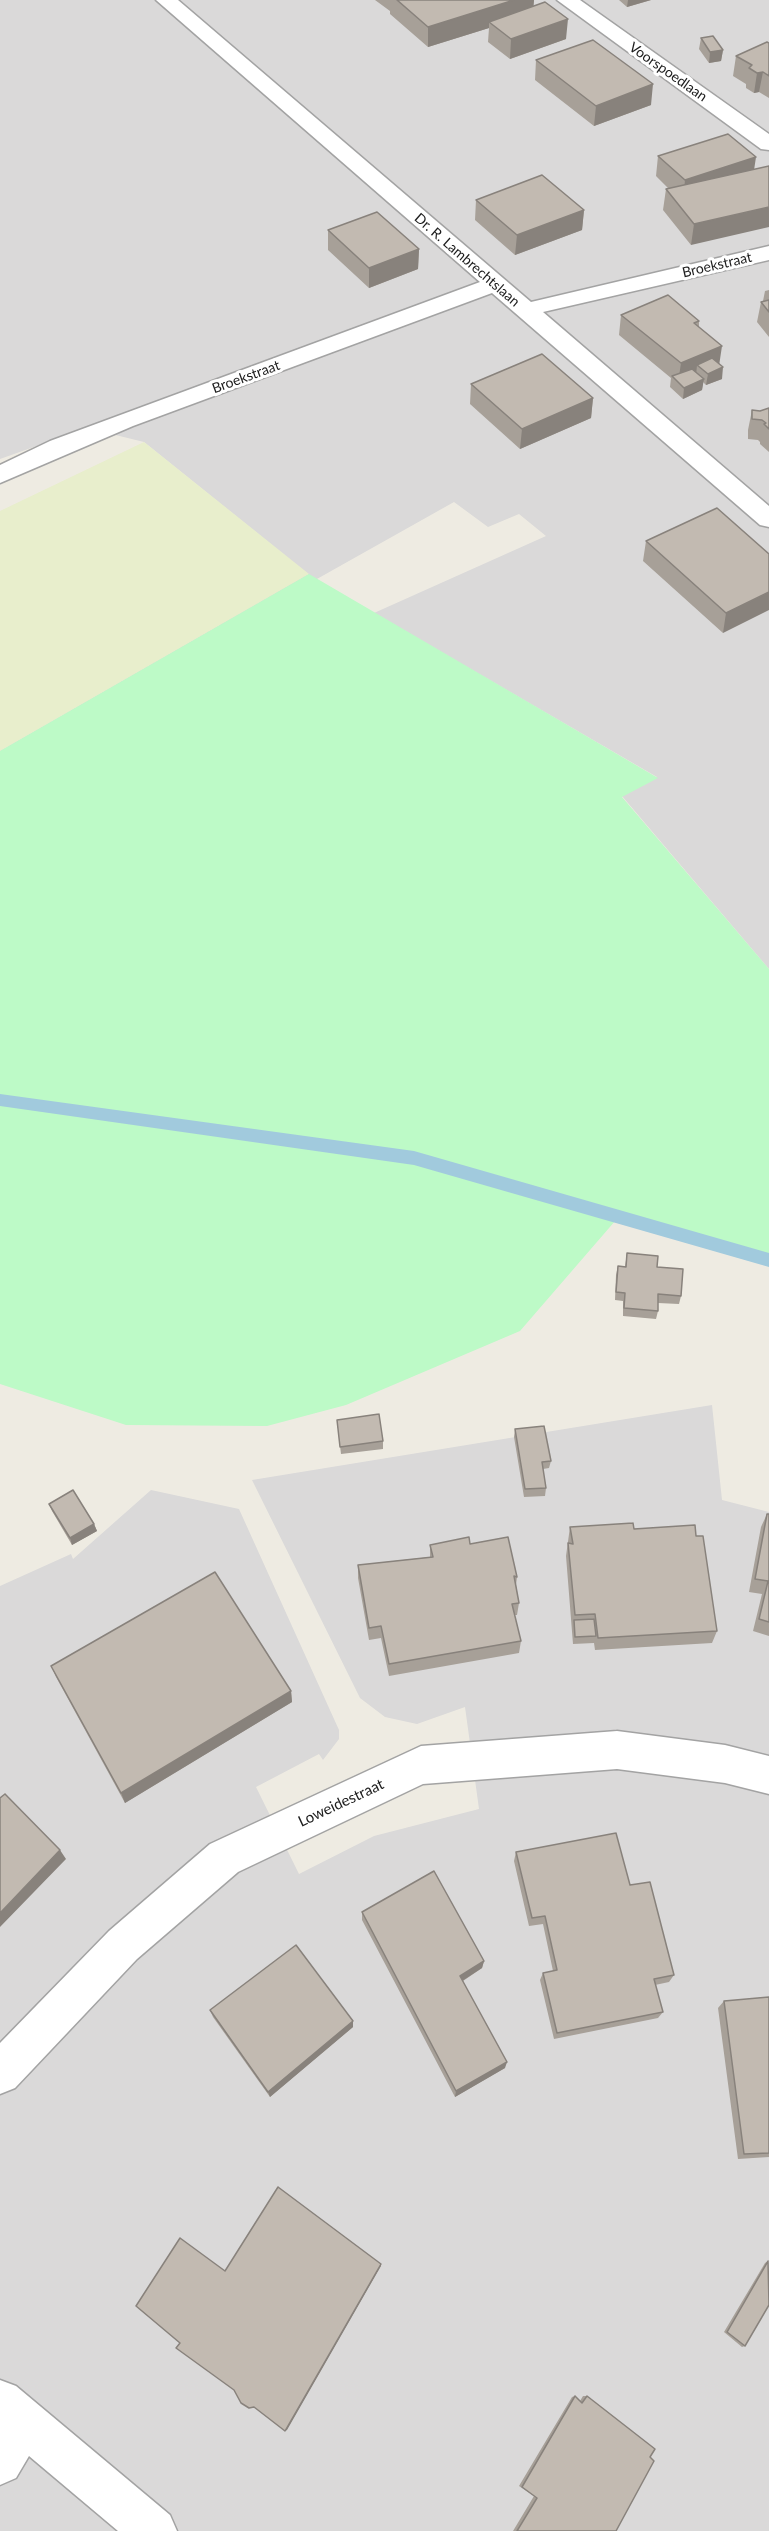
<!DOCTYPE html>
<html>
<head>
<meta charset="utf-8">
<style>
	body { margin:0 }
	canvas { display:block; background:#eeebe2 }
</style>
</head>
<body>
<canvas width="769" height="2531"></canvas>
<script>
const c = document.querySelector('canvas').getContext('2d');
c.lineJoin = 'round';
function fill(path, color) {
  c.fillStyle = color;
  c.fill(path, 'evenodd');
}
function toPath(rows) {
  const path = new Path2D();
  for (const r of rows) {
    path.moveTo(r[0], r[1]);
    for (let i = 2; i < r.length; i += 2) path.lineTo(r[i], r[i + 1]);
  }
  return path;
}
function strokePath(path, color, width, dash) {
  c.strokeStyle = color;
  c.lineWidth = width;
  c.lineCap = dash ? 'butt' : 'round';
  c.setLineDash(dash || []);
  c.stroke(path);
}
function label(font, color, halo, rows, align = 'center') {
  c.font = font + ' Lato,sans-serif';
  c.lineWidth = 6;
  c.setLineDash([]);
  c.textBaseline = 'middle';
  c.strokeStyle = halo;
  c.fillStyle = color;
  for (const [text, x, y, turn = 0] of rows) {
    c.save();
    c.translate(x, y);
    c.rotate((+turn || 0) * Math.PI / 180);
    c.textAlign = isNaN(turn) ? turn : align;
    if (halo) c.strokeText(text, 0, 0);
    c.fillText(text, 0, 0);
    c.restore();
  }
}
fill(toPath([
	[0,0,769,0,769,969,622,796,657,777,374,613,546,536,519,514,488,527,454,502,0,757,0,751,308,574,144,442,87,428,0,459],
	[712,1405,722,1500,769,1512,769,2531,0,2531,0,1586,71,1554,73,1559,151,1490,239,1509,339,1730,339,1739,323,1760,319,1754,256,1787,299,1874,374,1836,479,1809,465,1707,417,1724,385,1717,360,1698,252,1480]
]), '#dad9d9');
fill(toPath([
	[144,442,309,574,0,751,0,511]
]), '#e8eecc');
fill(toPath([
	[309,574,658,778,622,797,769,969,769,1263,622,1213,520,1331,346,1405,267,1426,126,1425,0,1384,0,751]
]), '#bdfac7');
fill(toPath([
	[0,1094,414,1151,769,1253,769,1267,414,1165,0,1106,0,1094]
]), '#a1cadd');
const minor = toPath([
	[156,0,178,0,531,302,769,246,769,260,543,312,769,506,769,527,760,525,492,293,133,426,0,483,0,465,50,441,480,282,156,0],
	[557,0,580,0,769,134,769,150,761,149,557,0],
	[617,1731,725,1745,769,1756,769,1794,725,1783,617,1769,423,1784,238,1872,137,1959,15,2088,0,2094,0,2043,109,1931,210,1844,421,1746,617,1731],
	[0,2380,16,2386,170,2515,177,2531,118,2531,29,2456,16,2478,0,2485,0,2380]
]);
strokePath(minor, '#a3a3a3', 3);
fill(minor, '#fff');
fill(toPath([
	[375,0,534,0,533,6,566,39,510,59,488,42,489,28,428,47,390,14,390,11],
	[619,0,651,0,627,7],
	[701,38,723,50,721,61,709,63,699,49],
	[769,43,769,98,759,92,754,93,746,88,746,84,733,76,736,56],
	[536,60,651,105,594,126,535,80],
	[658,156,756,157,691,245,663,210,666,189,669,189,656,176],
	[476,200,584,210,582,230,515,255,475,220],
	[328,230,419,249,418,269,369,288,328,250],
	[769,290,769,337,757,322,761,302,763,301,765,291],
	[621,315,699,321,699,327,719,364,722,379,706,385,703,382,702,390,683,399,670,387,671,378,619,335],
	[471,384,593,398,591,418,520,449,470,404],
	[769,408,769,452,760,444,760,442,758,440,748,439,748,430,752,410,760,411],
	[646,541,769,554,723,633,643,561],
	[627,1253,657,1267,681,1296,679,1304,658,1303,658,1311,656,1319,623,1316,623,1301,615,1300,616,1275,618,1266,625,1267],
	[337,1420,383,1441,383,1449,341,1454],
	[515,1429,551,1461,549,1468,543,1469,546,1488,545,1496,524,1497,514,1437],
	[49,1504,94,1524,97,1531,72,1545,52,1511],
	[767,1514,769,1514,769,1636,753,1631,762,1594,749,1592,761,1527],
	[570,1527,634,1529,696,1536,717,1631,712,1643,595,1650,594,1643,573,1644,566,1556],
	[470,1544,517,1577,516,1585,519,1603,517,1615,514,1615,521,1641,519,1653,389,1676,381,1638,369,1640,358,1578,358,1565,430,1557,430,1545],
	[51,1666,291,1691,292,1702,125,1803,56,1677],
	[516,1852,630,1885,674,1975,669,1982,655,1985,663,2012,658,2018,554,2039,540,1980,543,1973,553,1971,543,1924,529,1926,514,1861],
	[362,1912,484,1961,482,1968,463,1981,505,2068,455,2097,362,1920],
	[769,1997,769,2157,738,2159,718,2008,724,2001],
	[210,2010,353,2021,353,2027,270,2097,213,2017],
	[768,2261,745,2346,742,2347,724,2332,765,2263],
	[575,2396,580,2401,583,2396,587,2396,650,2457,616,2531,513,2531,534,2496,519,2486,572,2397]
]), '#a7a098');
fill(toPath([
	[514,0,534,0,533,14,489,22,489,28,428,47,428,27],
	[628,0,651,0,627,7],
	[568,19,566,39,510,59,511,39],
	[723,50,721,61,709,63,710,52],
	[763,72,759,92,754,93,757,73],
	[653,84,651,105,594,126,596,106],
	[756,157,753,177,683,200,685,180],
	[769,207,769,227,691,245,694,224],
	[584,210,582,230,515,255,517,235],
	[419,249,418,269,369,288,369,268],
	[722,346,719,366,697,365,696,376,678,383,681,363],
	[723,367,722,379,706,385,708,374],
	[704,379,702,390,683,399,684,388],
	[593,398,591,418,520,449,522,429],
	[769,592,769,610,723,633,726,613],
	[94,1524,97,1531,72,1545,70,1538],
	[291,1691,292,1702,125,1803,121,1793],
	[60,1850,66,1859,0,1927,0,1913],
	[484,1961,482,1968,459,1983,460,1976],
	[353,2021,353,2027,270,2097,268,2092],
	[507,2062,505,2068,455,2097,456,2091],
	[381,2264,381,2266,287,2430,285,2431]
]), '#88827c');
const building = toPath([
	[397,0,514,0,428,27,397,0],
	[545,2,568,19,511,39,489,22,545,2],
	[713,36,723,50,710,52,701,38,713,36],
	[593,40,653,84,596,106,536,60,593,40],
	[767,42,769,43,769,76,763,72,757,73,749,68,752,65,736,56,767,42],
	[728,134,756,157,685,180,658,156,728,134],
	[769,166,769,207,694,224,666,189,769,166],
	[542,175,584,210,517,235,476,200,542,175],
	[377,212,419,249,369,268,328,230,377,212],
	[668,295,699,321,694,323,722,346,681,363,621,315,668,295],
	[769,300,769,312,761,302,769,300],
	[542,354,593,398,522,429,471,384,542,354],
	[712,358,723,367,708,374,697,365,712,358],
	[692,369,704,379,684,388,672,376,692,369],
	[769,408,769,429,764,424,766,423,762,420,752,419,752,410,760,411,769,408],
	[717,508,769,554,769,592,726,613,646,541,717,508],
	[627,1253,658,1256,657,1267,683,1269,681,1296,658,1294,658,1311,624,1308,625,1293,616,1292,618,1266,626,1267,627,1253],
	[379,1414,383,1441,340,1447,337,1420,379,1414],
	[544,1426,551,1461,542,1462,546,1488,525,1489,515,1429,544,1426],
	[73,1490,94,1524,70,1538,49,1504,73,1490],
	[767,1514,769,1514,769,1622,759,1619,768,1581,755,1579,767,1514],
	[633,1523,634,1529,695,1525,696,1536,703,1536,717,1631,598,1638,595,1614,575,1615,568,1543,573,1544,570,1527,633,1523],
	[469,1537,470,1544,508,1537,517,1577,514,1576,519,1603,512,1604,521,1641,389,1664,381,1626,369,1628,358,1565,433,1557,430,1545,469,1537],
	[215,1572,291,1691,121,1793,51,1666,215,1572],
	[594,1619,596,1636,575,1637,574,1620,594,1619],
	[5,1794,60,1850,0,1913,0,1798,5,1794],
	[616,1833,630,1885,650,1882,674,1975,654,1979,663,2012,557,2033,543,1973,557,1970,545,1916,532,1918,516,1852,616,1833],
	[434,1871,484,1961,460,1976,507,2062,456,2091,362,1912,434,1871],
	[296,1945,353,2021,268,2092,210,2010,296,1945],
	[769,1997,769,2153,744,2154,724,2001,769,1997],
	[278,2187,381,2264,285,2431,254,2407,249,2408,241,2403,234,2390,176,2348,180,2343,136,2306,180,2238,225,2271,278,2187],
	[768,2261,769,2305,745,2346,727,2332,768,2261],
	[575,2396,582,2403,587,2396,655,2449,650,2457,654,2461,616,2531,517,2531,537,2498,522,2487,575,2396]
]);
fill(building, '#c2bab1');
strokePath(building, '#88827c', 1.5);
label('14px', '#1c1c1c', '#fff', [
	["Voorspoedlaan",668,72,35],
	["Dr. R. Lambrechtslaan",467,260,41],
	["Broekstraat",717,265,-13],
	["Broekstraat",246,377,-20]
]);
label('15px', '#1c1c1c', '#fff', [
	["Loweidestraat",341,1803,-25]
]);
</script>
</body>
</html>
